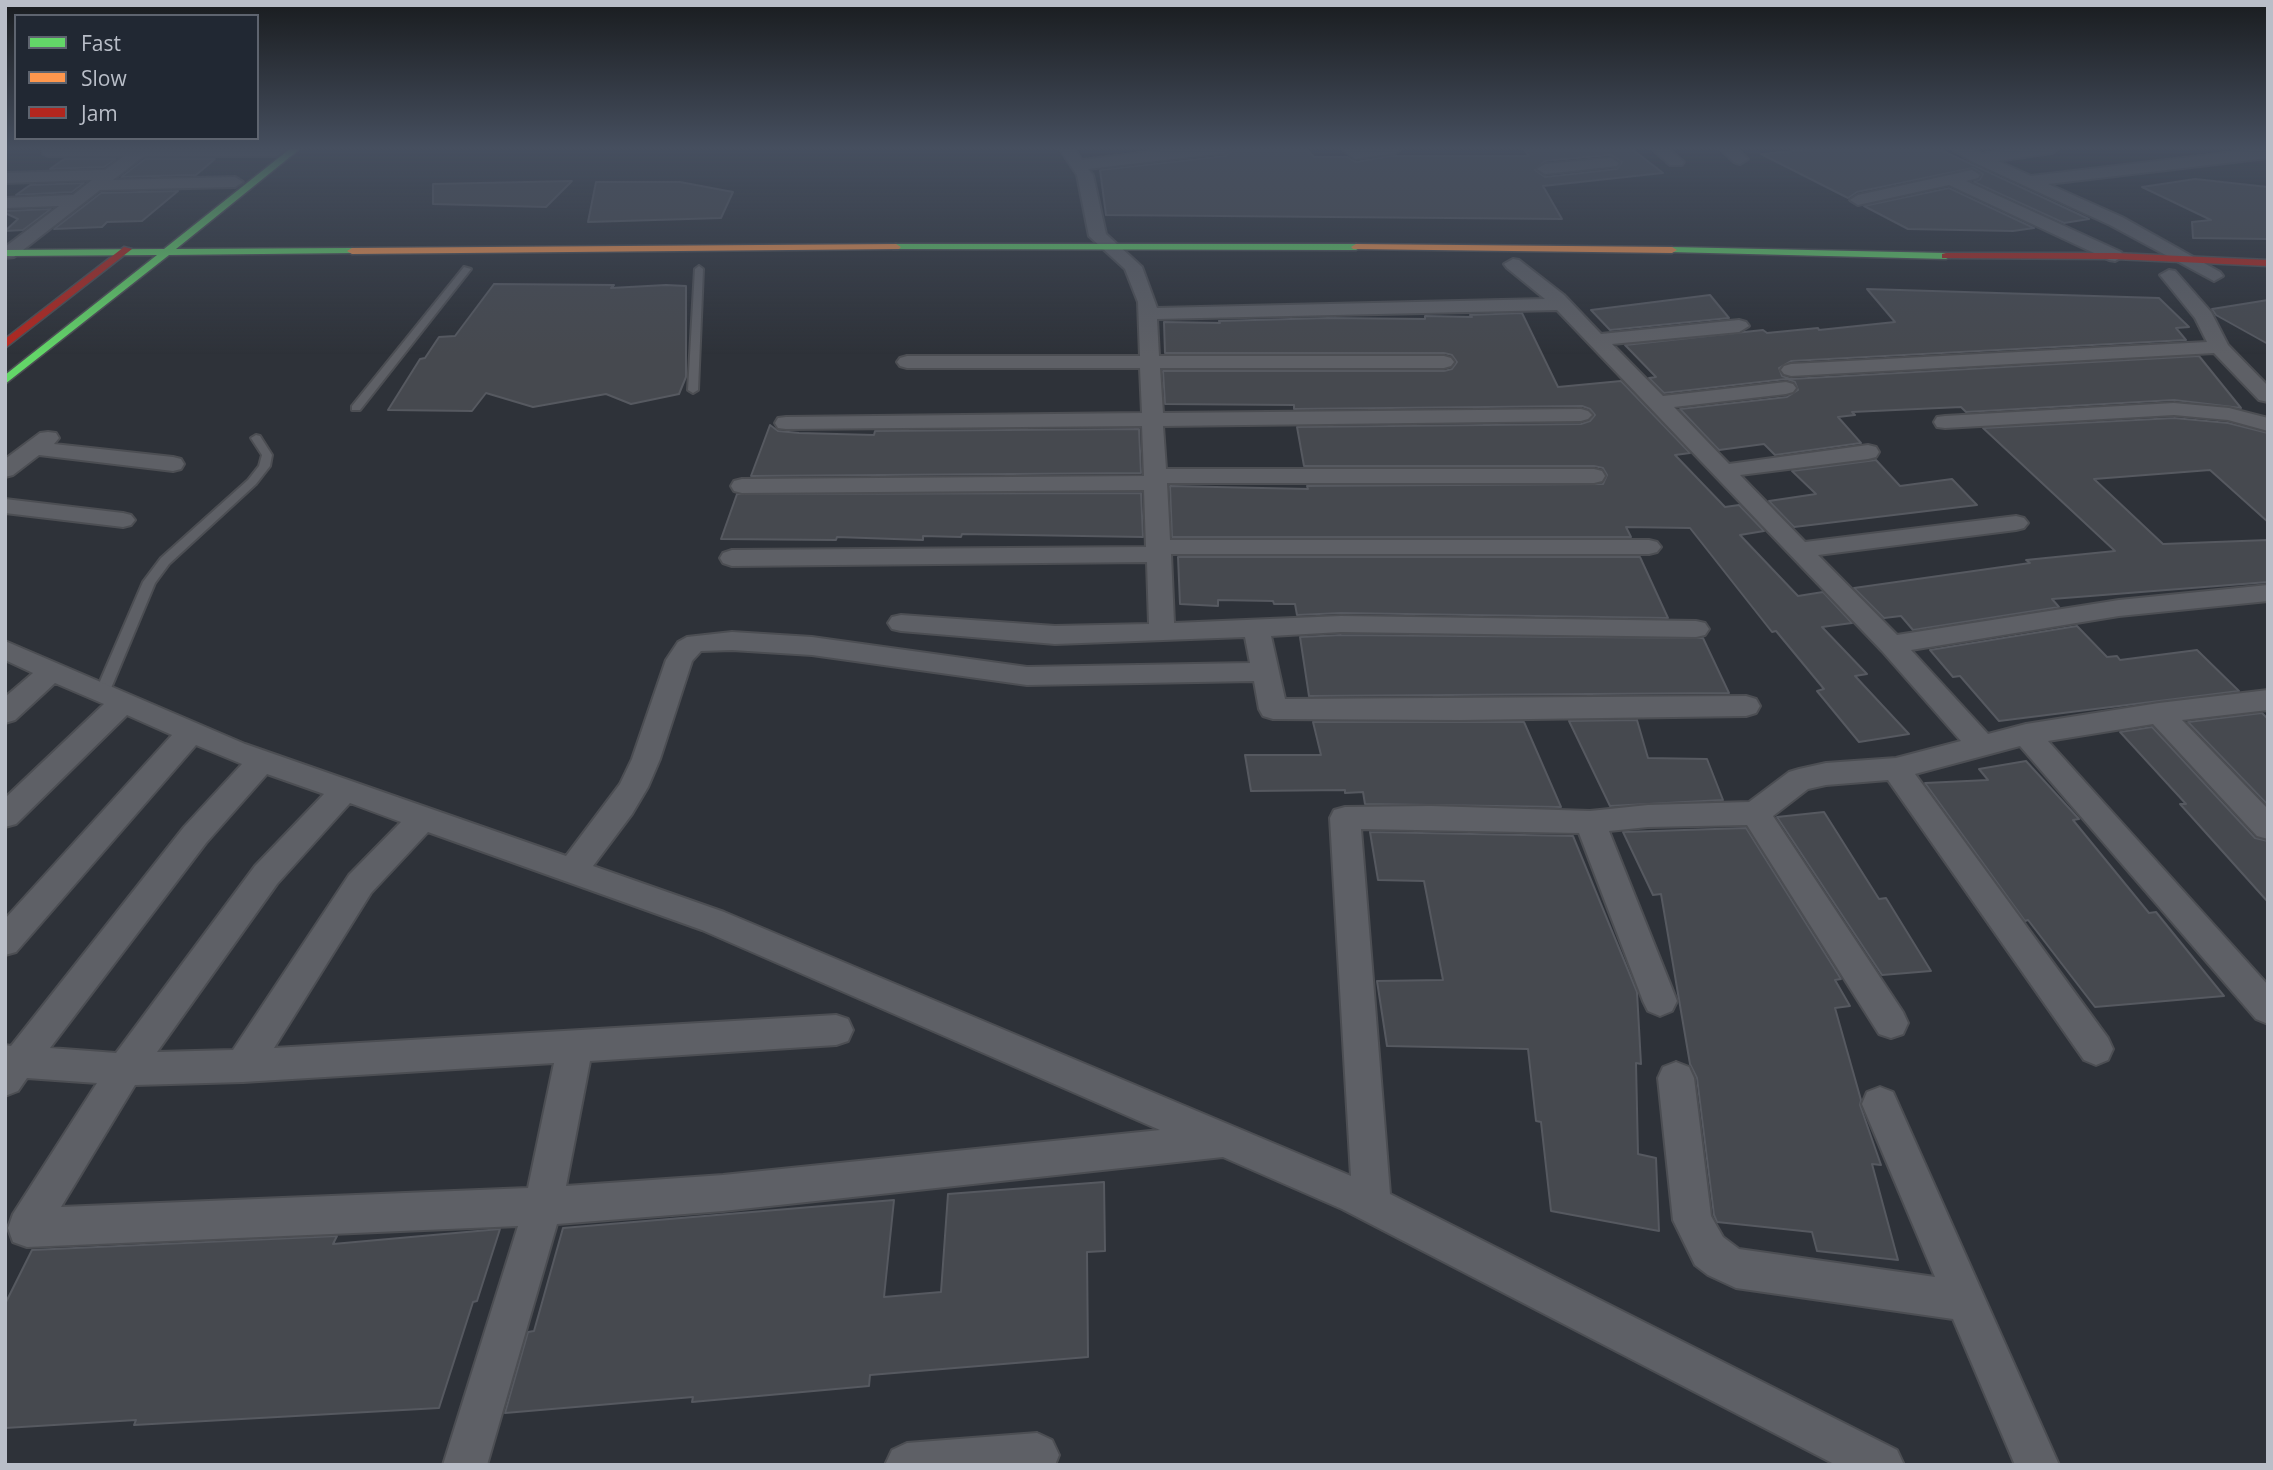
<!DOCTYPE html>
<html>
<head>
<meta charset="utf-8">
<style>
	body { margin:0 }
	#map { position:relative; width:2273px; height:1470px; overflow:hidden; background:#2e3239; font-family:"Open Sans",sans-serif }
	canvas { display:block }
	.frame { position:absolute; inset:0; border:7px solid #b9bec8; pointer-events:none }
	.legend { position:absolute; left:14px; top:14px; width:245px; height:126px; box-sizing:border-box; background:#212833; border:2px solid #5e646f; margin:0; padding:9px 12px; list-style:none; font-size:21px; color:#b9bec8 }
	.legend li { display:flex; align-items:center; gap:14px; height:35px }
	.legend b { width:35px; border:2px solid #5e646f }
</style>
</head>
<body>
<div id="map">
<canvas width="2273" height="1470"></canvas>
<div class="frame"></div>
<ul class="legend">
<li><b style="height:9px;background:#63d668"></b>Fast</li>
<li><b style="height:9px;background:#ff974d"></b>Slow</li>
<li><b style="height:9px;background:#b3261e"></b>Jam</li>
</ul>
</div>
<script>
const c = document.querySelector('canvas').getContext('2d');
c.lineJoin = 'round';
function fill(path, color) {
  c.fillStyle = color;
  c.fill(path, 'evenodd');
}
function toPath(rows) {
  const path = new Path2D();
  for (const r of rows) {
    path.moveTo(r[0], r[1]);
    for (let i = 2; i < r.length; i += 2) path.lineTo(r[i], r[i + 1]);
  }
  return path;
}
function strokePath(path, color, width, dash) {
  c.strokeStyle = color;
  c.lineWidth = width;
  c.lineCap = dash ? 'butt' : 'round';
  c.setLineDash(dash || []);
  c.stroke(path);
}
const building = toPath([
	[1235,148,1306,148,1314,157,1348,157,1355,162,1391,156,1529,156,1522,148,1631,148,1663,173,1543,186,1562,219,1106,215,1100,170,1225,156,1235,148],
	[1611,155,1622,162,1617,169,1545,177,1535,170,1545,161,1611,155],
	[1824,148,1937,148,2089,219,2064,223,1974,182,1980,179,1983,174,1973,168,1857,192,1848,198,1761,154,1824,148],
	[64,159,116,159,104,167,50,169,64,159],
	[145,159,215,159,196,175,121,177,145,159],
	[2195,179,2268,187,2268,239,2193,238,2192,222,2211,220,2142,187,2195,179],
	[572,181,546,207,433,204,433,184,572,181],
	[596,182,680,182,733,192,721,218,588,222,596,182],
	[84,183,72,192,16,195,30,185,84,183],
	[1949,188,2034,228,2013,231,1908,229,1864,206,1949,188],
	[178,191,142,221,107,222,102,227,54,229,101,193,178,191],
	[51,209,23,230,5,231,18,219,5,213,5,211,51,209],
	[494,284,614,285,611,288,666,285,686,286,686,377,679,394,631,404,606,394,533,407,486,393,472,411,388,410,420,359,425,358,439,337,455,336,494,284],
	[1867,289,2159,298,2189,327,2176,328,2186,340,1791,361,1779,368,1782,376,1791,379,2199,356,2241,408,2174,400,1966,412,1961,407,1852,412,1855,415,1838,417,1861,443,1775,455,1764,444,1719,450,1680,409,1787,397,1798,390,1795,382,1786,379,1664,393,1649,378,1656,377,1625,345,1763,330,1767,333,1818,328,1819,330,1895,322,1867,289],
	[1710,295,1729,318,1610,330,1591,310,1710,295],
	[2268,300,2268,344,2216,315,2212,309,2268,300],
	[1522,313,1558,387,1621,381,1690,453,1675,455,1725,507,1739,505,1764,531,1740,535,1798,596,1823,592,1852,623,1822,627,1867,674,1855,676,1909,734,1859,742,1817,691,1824,689,1776,631,1772,632,1690,528,1626,527,1631,537,1172,537,1170,486,1308,489,1307,486,1603,484,1607,475,1603,468,1594,466,1304,466,1297,427,1581,424,1590,421,1595,415,1590,409,1582,406,1294,409,1294,405,1165,404,1163,371,1444,371,1452,369,1457,362,1452,355,1444,353,1165,353,1164,322,1220,323,1219,321,1327,318,1425,319,1425,316,1472,317,1470,315,1522,313],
	[2174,418,2228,423,2268,433,2268,522,2210,470,2094,479,2163,544,2268,540,2268,582,2052,599,2059,607,1913,630,1901,616,1884,618,1854,588,2030,563,2026,560,2115,551,1983,428,2174,418],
	[770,425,778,431,799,433,874,435,875,431,1139,429,1141,473,751,476,770,425],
	[1876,460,1900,486,1952,479,1977,505,1794,527,1769,501,1816,494,1792,471,1876,460],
	[1141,493,1143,537,962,534,961,537,923,536,923,540,837,537,836,540,721,539,737,494,1141,493],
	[1178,557,1640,557,1668,618,1341,613,1297,615,1295,604,1274,604,1273,601,1218,600,1218,606,1180,604,1178,557],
	[2077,626,2107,657,2117,656,2120,660,2197,650,2239,691,1999,721,1960,676,1953,677,1930,650,2077,626],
	[1341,635,1703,638,1729,693,1309,696,1300,637,1341,635],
	[2262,713,2268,719,2268,805,2188,722,2262,713],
	[1637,720,1648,758,1707,759,1723,800,1610,806,1569,721,1637,720],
	[1313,722,1524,722,1561,807,1365,804,1363,792,1345,793,1345,790,1251,791,1245,755,1321,755,1313,722],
	[2152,727,2255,838,2268,841,2268,902,2180,804,2186,804,2120,732,2152,727],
	[2026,761,2079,819,2073,820,2149,913,2156,912,2224,996,2095,1007,2028,920,2025,921,1925,783,1988,780,1979,769,2026,761],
	[1824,812,1879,899,1886,898,1931,971,1882,975,1777,817,1824,812],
	[1746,828,1841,979,1835,980,1850,1006,1835,1008,1861,1100,1860,1105,1881,1165,1872,1164,1898,1260,1817,1251,1812,1232,1717,1222,1714,1215,1697,1078,1690,1064,1661,894,1653,895,1623,832,1746,828],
	[1370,832,1573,836,1637,992,1641,1064,1636,1063,1638,1154,1656,1158,1659,1231,1551,1211,1541,1122,1536,1121,1528,1049,1387,1046,1377,981,1443,980,1424,881,1378,880,1370,832],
	[1104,1182,1105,1251,1087,1252,1088,1357,870,1375,869,1386,692,1402,693,1397,505,1413,528,1332,534,1331,563,1228,894,1200,884,1297,941,1292,948,1194,1104,1182],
	[500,1229,477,1301,473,1302,439,1408,134,1425,136,1420,5,1428,5,1304,32,1250,337,1236,333,1244,500,1229]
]);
fill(building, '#46494f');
strokePath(building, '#565960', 2);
const lane = toPath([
	[699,266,703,269,698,390,693,393,688,390,695,269,699,266],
	[464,267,471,269,360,410,352,410,352,406,464,267],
	[256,435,260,436,272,455,270,466,256,484,169,564,155,583,109,693,107,696,97,696,95,693,143,582,161,558,248,480,259,466,262,455,251,438,256,435]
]);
const street = toPath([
	[42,148,282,148,284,151,276,156,144,156,113,180,235,177,243,182,235,187,100,190,14,257,5,258,5,247,59,206,5,208,5,198,73,195,92,180,6,183,5,173,105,170,124,156,48,156,43,154,42,148],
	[1059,148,1074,148,1082,160,1181,148,1232,148,1225,153,1088,169,1093,175,1106,234,1142,267,1157,308,1545,299,1507,268,1504,264,1513,259,1519,260,1564,295,1601,334,1739,320,1746,322,1749,326,1739,332,1612,344,1663,396,1786,382,1793,384,1796,388,1793,392,1786,394,1674,407,1729,464,1868,445,1876,447,1879,452,1876,457,1868,459,1740,475,1805,542,2016,516,2024,518,2028,523,2024,528,2016,530,1818,555,1897,635,2119,600,2268,585,2268,601,2119,616,1911,650,1988,734,2026,724,2159,703,2268,690,2268,710,2182,720,2268,809,2268,839,2257,836,2153,724,2048,741,2268,985,2268,1024,2256,1019,2020,746,1915,774,2108,1038,2113,1049,2108,1060,2096,1065,2084,1060,1888,780,1826,785,1808,789,1773,816,1903,1012,1908,1023,1903,1034,1891,1038,1879,1034,1747,825,1648,827,1609,831,1677,1001,1672,1011,1660,1016,1648,1011,1643,1001,1579,833,1361,829,1390,1194,1897,1450,1904,1465,1836,1465,1342,1209,1223,1157,723,1211,557,1224,487,1465,443,1465,518,1226,27,1247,13,1242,8,1228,13,1214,97,1083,27,1078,18,1091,5,1096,5,1045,11,1046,184,827,242,764,196,745,16,952,5,955,5,919,172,735,127,715,16,824,5,827,5,798,104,704,55,683,15,720,5,723,5,697,33,673,5,660,5,641,245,744,566,856,620,784,632,759,666,660,678,642,687,637,732,632,812,637,1027,667,1250,663,1245,637,1055,644,901,631,892,629,888,623,892,617,901,615,1055,626,1149,624,1147,562,732,566,723,563,720,558,723,553,732,550,1146,547,1144,490,742,493,734,491,731,486,734,481,742,479,1144,476,1142,426,786,429,778,428,775,423,778,418,786,417,1142,413,1140,368,907,368,900,366,897,362,900,358,907,356,1140,356,1138,302,1125,269,1089,236,1077,175,1059,148],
	[1557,310,1882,651,1961,741,1896,758,1826,763,1799,769,1789,772,1749,802,1648,805,1590,811,1431,806,1345,807,1334,810,1330,818,1351,1176,724,912,593,866,632,814,648,787,660,759,692,661,701,651,732,650,812,655,1027,685,1254,681,1259,709,1263,716,1273,719,1460,720,1746,716,1756,713,1760,706,1756,699,1746,696,1285,699,1271,636,1341,632,1696,637,1705,635,1709,629,1705,623,1696,621,1341,616,1174,623,1171,554,1649,554,1657,552,1661,547,1657,542,1649,540,1170,540,1167,483,1594,483,1602,481,1605,476,1602,471,1594,469,1166,469,1163,426,1581,421,1588,419,1592,415,1588,411,1581,409,1163,413,1160,368,1444,368,1451,366,1454,362,1451,358,1444,356,1159,356,1157,319,1557,310],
	[267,774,324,794,255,866,116,1053,50,1048,206,843,267,774],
	[350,803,401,822,349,875,233,1050,157,1052,277,884,350,803],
	[428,832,702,930,1160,1130,723,1175,566,1186,590,1061,836,1045,848,1041,853,1030,848,1019,836,1015,274,1048,371,893,428,832],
	[554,1063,528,1188,61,1207,135,1085,243,1082,554,1063],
	[1341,148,1358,149,1402,148,1395,153,1355,159,1341,148],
	[1651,148,1668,148,1684,162,1682,165,1670,165,1651,148],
	[1719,148,1736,148,1748,159,1740,164,1734,162,1719,148],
	[1950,148,1971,148,1982,154,2018,148,2059,148,2052,153,1998,161,2031,176,2267,148,2268,158,2048,184,2122,217,2220,272,2223,276,2214,281,2110,225,1973,162,1950,148],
	[1611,158,1619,163,1617,166,1545,174,1537,169,1545,164,1611,158],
	[1972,170,1980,175,1978,178,1966,181,2121,252,2124,256,2115,261,2109,260,1949,185,1858,205,1850,200,1858,195,1972,170],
	[2169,270,2175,271,2211,312,2228,345,2268,386,2268,402,2259,400,2214,353,1791,376,1784,374,1781,370,1784,366,1791,364,2207,342,2195,318,2160,275,2169,270],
	[2174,403,2229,408,2268,418,2268,431,2228,420,2174,415,1945,428,1937,427,1934,422,1937,417,1945,416,2174,403],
	[48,432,56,433,59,438,54,444,173,457,181,459,184,464,181,469,173,471,39,455,13,475,5,477,5,459,40,433,48,432],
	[5,499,123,513,131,515,135,520,131,525,123,527,5,513,5,499],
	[1676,1062,1689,1067,1694,1078,1711,1216,1723,1237,1739,1249,1935,1277,1862,1104,1867,1092,1880,1087,1893,1092,2059,1465,2015,1465,1953,1319,1736,1288,1708,1275,1695,1265,1673,1220,1658,1078,1663,1067,1676,1062],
	[1037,1433,1052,1440,1059,1455,1055,1465,885,1465,892,1450,907,1443,1037,1433]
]);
const fast = toPath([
	[291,148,301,148,176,249,352,248,357,251,355,253,169,255,5,384,5,375,157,255,5,256,5,250,164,249,291,148],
	[896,244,1356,244,1361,247,1356,250,893,249,893,245,896,244],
	[1672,247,1946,253,1951,256,1946,259,1669,252,1669,248,1672,247]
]);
const slow = toPath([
	[896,244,901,247,899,249,352,254,347,251,352,248,896,244],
	[1356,244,1672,247,1677,250,1672,253,1353,249,1351,247,1356,244]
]);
const jam = toPath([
	[124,247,132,249,5,348,5,339,124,247],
	[1946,253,2115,253,2268,260,2268,266,2115,259,1942,258,1942,254,1946,253]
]);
strokePath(lane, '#4c4e53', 4);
strokePath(street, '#4c4e53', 4);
strokePath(fast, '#4c4e53', 3);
strokePath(slow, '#4c4e53', 3);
strokePath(jam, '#4c4e53', 3);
fill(lane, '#5e6066');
fill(street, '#5e6066');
fill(fast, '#63d668');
fill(slow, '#ff974d');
fill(jam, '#b3261e');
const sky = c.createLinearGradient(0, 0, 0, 354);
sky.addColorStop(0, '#191c1f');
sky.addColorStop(0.42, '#464f5f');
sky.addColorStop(1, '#464f5f00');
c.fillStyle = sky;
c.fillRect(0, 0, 2273, 354);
</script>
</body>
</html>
